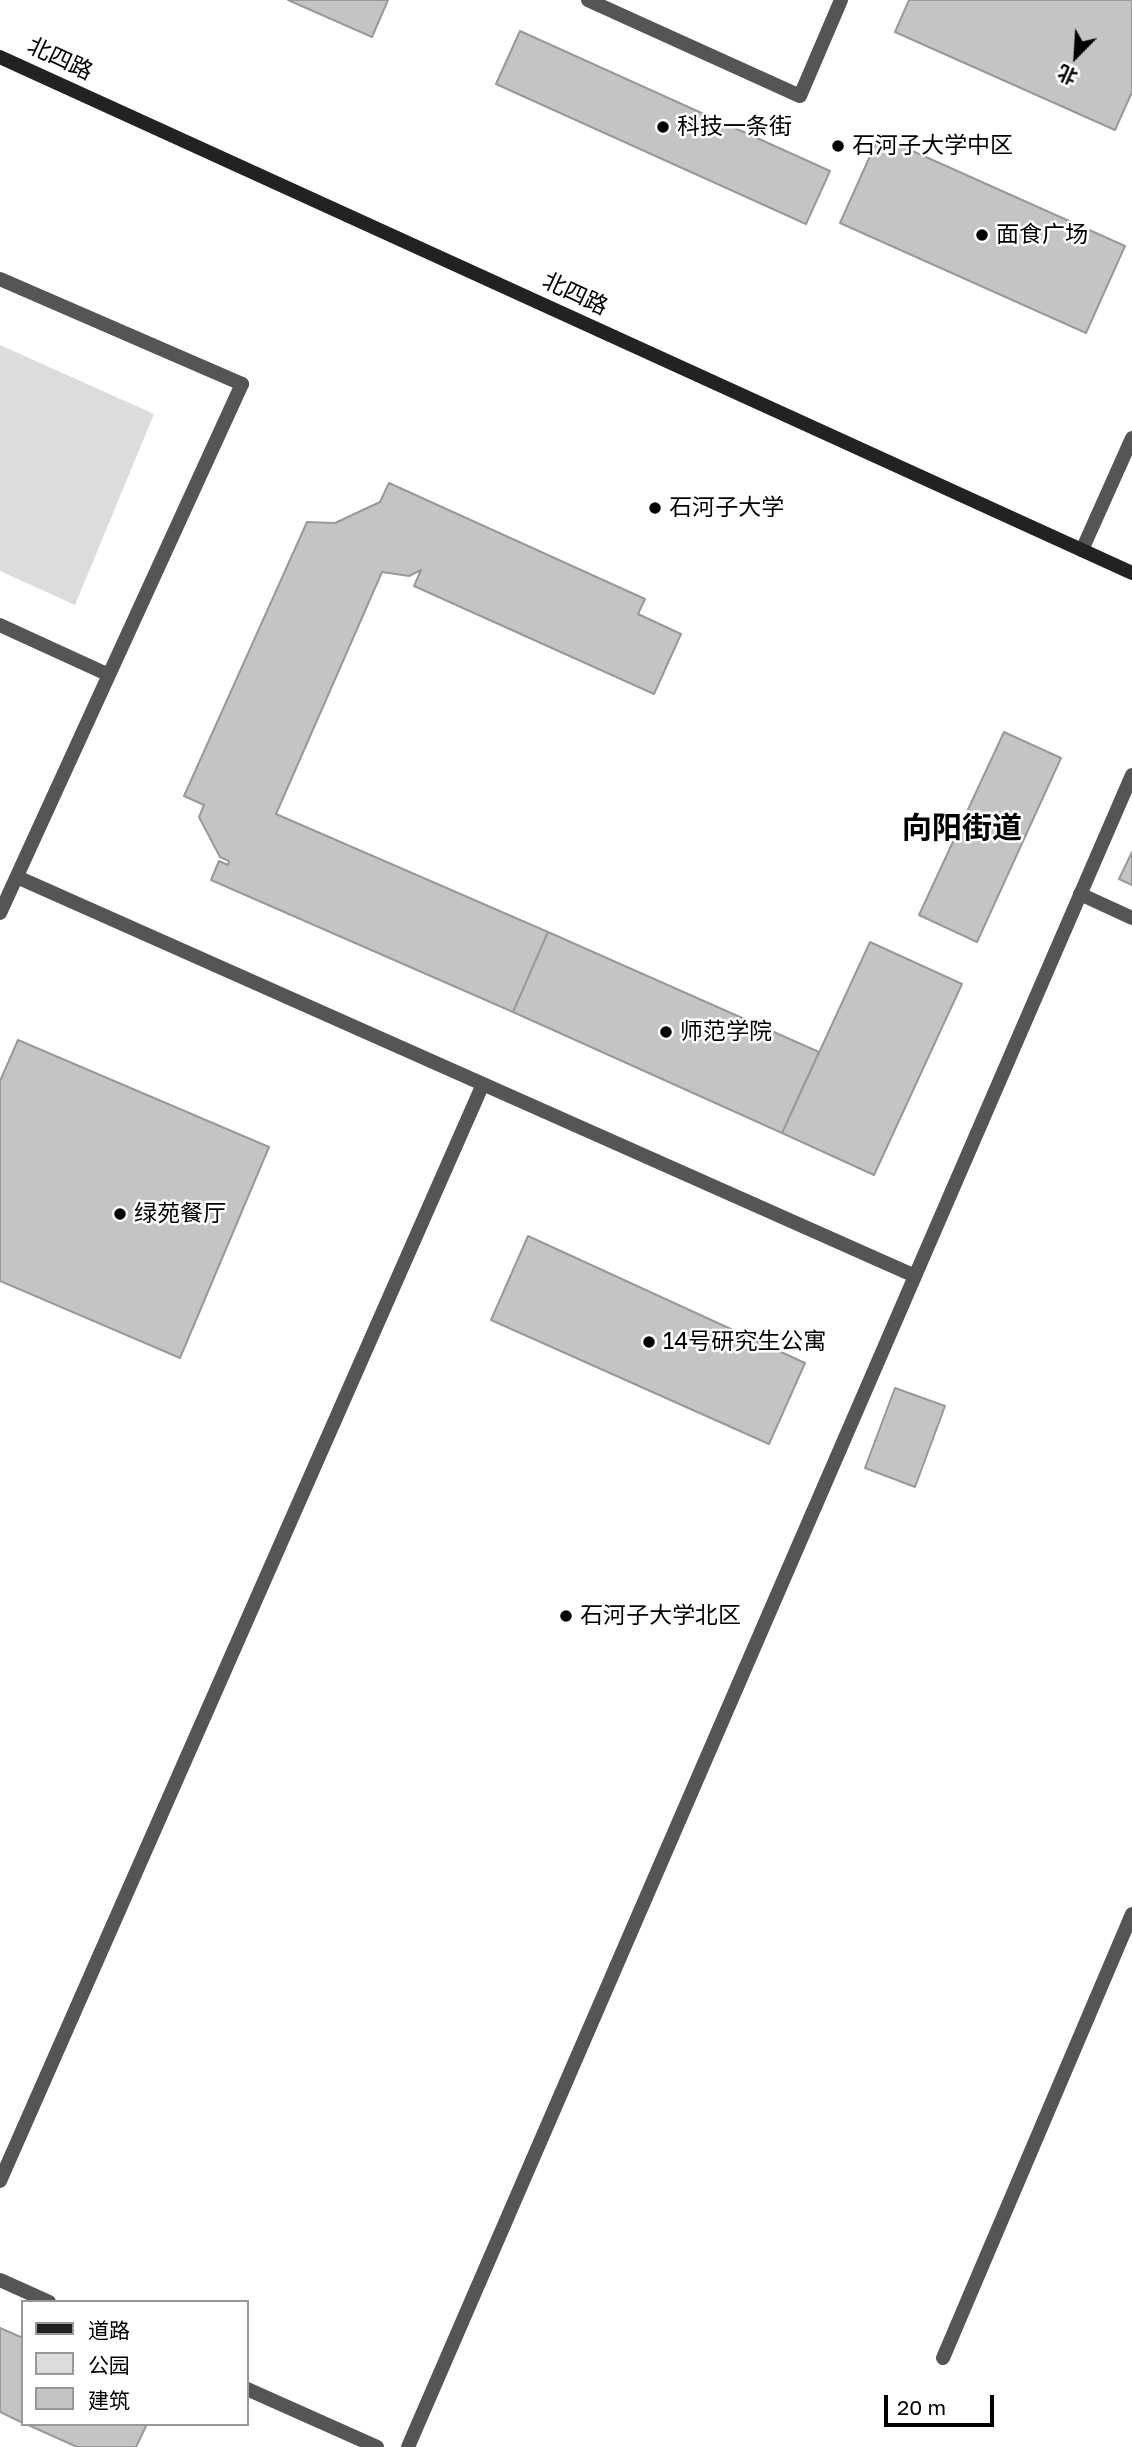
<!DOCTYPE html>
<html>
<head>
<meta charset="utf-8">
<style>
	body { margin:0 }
	#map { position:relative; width:1132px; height:2447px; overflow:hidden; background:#fff; font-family:"Golos Text","Noto Sans SC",sans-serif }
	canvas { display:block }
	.legend { position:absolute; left:21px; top:2300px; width:228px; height:126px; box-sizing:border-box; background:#fff; border:2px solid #999; margin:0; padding:9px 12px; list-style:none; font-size:21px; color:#000 }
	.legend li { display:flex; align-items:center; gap:14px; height:35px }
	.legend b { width:35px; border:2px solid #999 }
	.north { position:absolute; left:1041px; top:21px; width:70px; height:70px; -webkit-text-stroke:5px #fff; paint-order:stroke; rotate:204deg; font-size:19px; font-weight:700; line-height:28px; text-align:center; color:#000 }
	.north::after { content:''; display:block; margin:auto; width:24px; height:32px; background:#000; clip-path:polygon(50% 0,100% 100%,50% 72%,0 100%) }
	.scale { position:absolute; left:884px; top:2395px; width:110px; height:32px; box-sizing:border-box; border:4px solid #000; border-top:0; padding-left:9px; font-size:21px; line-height:24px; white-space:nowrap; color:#000; -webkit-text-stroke:5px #fff; paint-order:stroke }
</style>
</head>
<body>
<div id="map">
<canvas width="1132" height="2447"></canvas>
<ul class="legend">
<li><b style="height:9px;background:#222"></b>道路</li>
<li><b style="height:19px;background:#dcdcdc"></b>公园</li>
<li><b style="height:19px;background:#c4c4c4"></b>建筑</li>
</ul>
<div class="north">北</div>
<div class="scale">20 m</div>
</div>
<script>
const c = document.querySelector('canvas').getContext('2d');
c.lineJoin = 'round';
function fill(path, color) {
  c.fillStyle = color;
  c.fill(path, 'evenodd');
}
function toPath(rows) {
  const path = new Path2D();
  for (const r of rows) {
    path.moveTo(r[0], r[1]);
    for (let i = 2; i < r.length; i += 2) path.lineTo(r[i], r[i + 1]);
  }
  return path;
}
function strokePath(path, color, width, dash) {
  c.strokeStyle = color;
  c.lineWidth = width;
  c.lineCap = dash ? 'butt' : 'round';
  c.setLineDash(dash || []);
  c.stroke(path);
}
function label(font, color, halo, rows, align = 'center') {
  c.font = font + ' "Golos Text","Noto Sans SC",sans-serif';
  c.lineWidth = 5;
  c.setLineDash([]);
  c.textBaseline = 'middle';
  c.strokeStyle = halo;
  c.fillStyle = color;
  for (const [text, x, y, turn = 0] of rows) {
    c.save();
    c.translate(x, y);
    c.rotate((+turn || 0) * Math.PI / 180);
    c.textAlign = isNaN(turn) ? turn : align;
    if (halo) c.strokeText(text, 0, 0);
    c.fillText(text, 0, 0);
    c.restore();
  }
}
fill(toPath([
	[0,345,154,414,75,605,0,571]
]), '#dcdcdc');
const building = toPath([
	[288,0,388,0,372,37,288,0],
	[909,0,1132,0,1132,92,1115,130,895,32,909,0],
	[520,31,830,171,806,224,496,84,520,31],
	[879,136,1125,246,1086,333,840,223,879,136],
	[389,483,645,599,638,614,681,634,654,694,414,586,421,570,409,576,382,572,276,814,548,932,513,1012,211,880,219,861,228,865,229,861,220,857,199,817,204,805,184,796,307,522,335,523,380,502,389,483],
	[1004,732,1061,758,977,942,919,915,1004,732],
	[1132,852,1132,885,1119,879,1132,852],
	[548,932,819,1052,782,1133,513,1012,548,932],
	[870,942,962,984,874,1175,782,1133,870,942],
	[18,1040,269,1147,180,1358,0,1281,0,1081,18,1040],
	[528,1236,805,1363,769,1444,491,1320,528,1236],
	[895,1388,945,1406,915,1487,865,1468,895,1388],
	[0,2328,23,2338,23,2423,0,2412,0,2328],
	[26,2424,147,2424,136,2447,77,2447,26,2424]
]);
fill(building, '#c4c4c4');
strokePath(building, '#999', 2);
strokePath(toPath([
	[588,0,800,96,841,0],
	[1082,550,1132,438],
	[0,625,109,675],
	[17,877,915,1276],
	[0,913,242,384],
	[0,2181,483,1084],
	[0,2280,49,2302],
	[247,2389,377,2447],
	[408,2447,1132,775]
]), '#555', 14);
strokePath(toPath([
	[0,279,242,384],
	[1080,894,1132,918],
	[943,2358,1132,1914]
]), '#555', 14);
strokePath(toPath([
	[0,57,1132,573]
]), '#222', 14);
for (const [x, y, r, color] of [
	[663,127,7,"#000"],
	[838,146,7,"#000"],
	[982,235,7,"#000"],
	[655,508,7,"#000"],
	[666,1032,7,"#000"],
	[120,1214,7,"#000"],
	[649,1342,7,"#000"],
	[566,1616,7,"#000"]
]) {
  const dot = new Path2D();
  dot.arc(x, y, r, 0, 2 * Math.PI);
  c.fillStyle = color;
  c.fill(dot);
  strokePath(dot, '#fff', 2.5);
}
label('23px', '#000', '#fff', [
	["北四路",60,59,25],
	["北四路",575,294,25]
]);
label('23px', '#000', '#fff', [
	["科技一条街",677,127],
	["石河子大学中区",852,146],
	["面食广场",996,235],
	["石河子大学",669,508],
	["师范学院",680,1032],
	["绿苑餐厅",134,1214],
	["14号研究生公寓",663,1342],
	["石河子大学北区",580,1616]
], 'left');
label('bold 30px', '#000', '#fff', [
	["向阳街道",962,828]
]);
</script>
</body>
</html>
